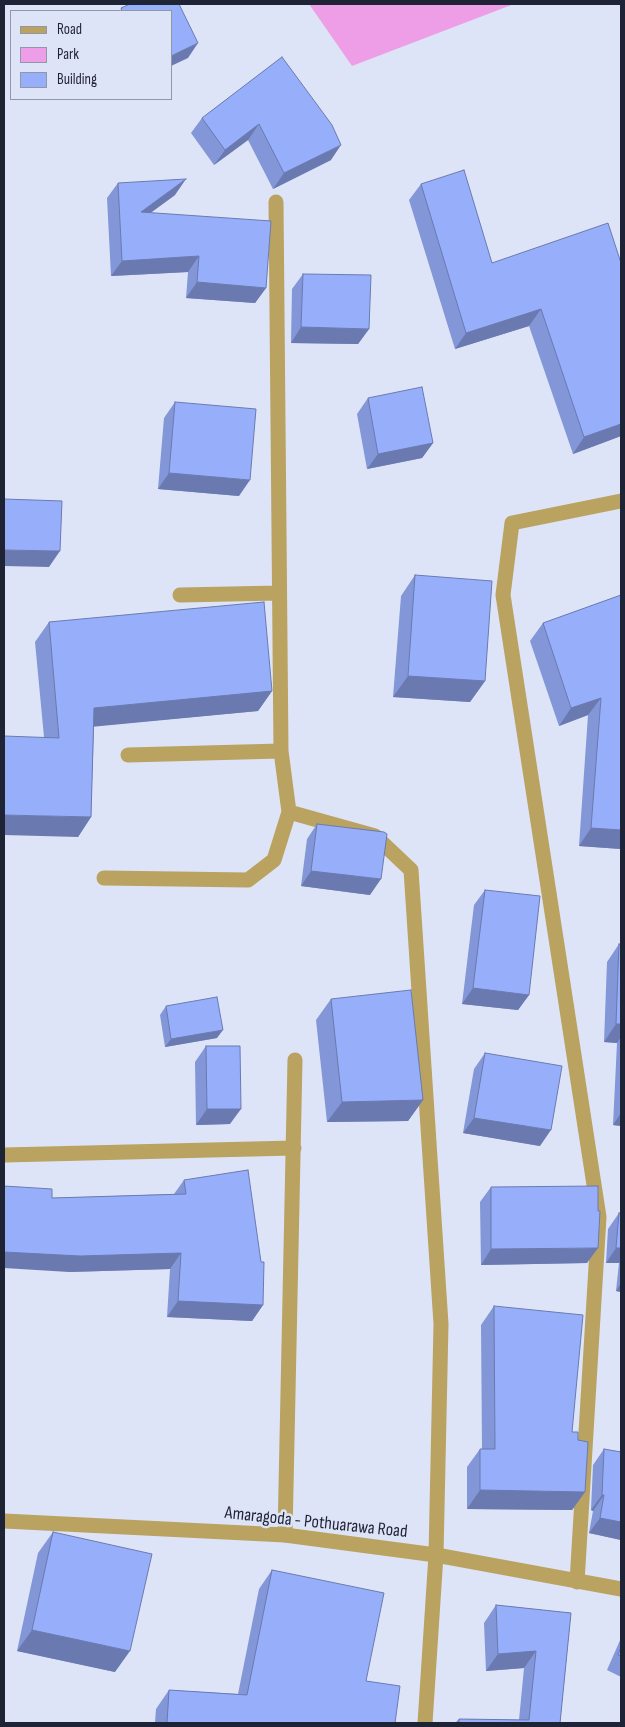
<!DOCTYPE html>
<html>
<head>
<meta charset="utf-8">
<style>
	body { margin:0 }
	#map { position:relative; width:625px; height:1727px; overflow:hidden; background:#dde4f7; font-family:"Sofia Sans Condensed",sans-serif }
	canvas { display:block }
	.frame { position:absolute; inset:0; border:5px solid #1e2335; pointer-events:none }
	.legend { position:absolute; left:10px; top:10px; width:162px; height:90px; box-sizing:border-box; background:#dde4f7; border:1px solid #9197a9; margin:0; padding:6px 9px; list-style:none; font-size:15px; color:#1e2335 }
	.legend li { display:flex; align-items:center; gap:10px; height:25px }
	.legend b { width:25px; border:1px solid #9197a9 }
</style>
</head>
<body>
<div id="map">
<canvas width="625" height="1727"></canvas>
<div class="frame"></div>
<ul class="legend">
<li><b style="height:6px;background:#baa260"></b>Road</li>
<li><b style="height:14px;background:#ee9ee6"></b>Park</li>
<li><b style="height:14px;background:#97affb"></b>Building</li>
</ul>
</div>
<script>
const c = document.querySelector('canvas').getContext('2d');
c.lineJoin = 'round';
function fill(path, color) {
  c.fillStyle = color;
  c.fill(path, 'evenodd');
}
function toPath(rows) {
  const path = new Path2D();
  for (const r of rows) {
    path.moveTo(r[0], r[1]);
    for (let i = 2; i < r.length; i += 2) path.lineTo(r[i], r[i + 1]);
  }
  return path;
}
function strokePath(path, color, width, dash) {
  c.strokeStyle = color;
  c.lineWidth = width;
  c.lineCap = dash ? 'butt' : 'round';
  c.setLineDash(dash || []);
  c.stroke(path);
}
function label(font, color, halo, rows, align = 'center') {
  c.font = font + ' "Sofia Sans Condensed",sans-serif';
  c.lineWidth = 5;
  c.setLineDash([]);
  c.textBaseline = 'middle';
  c.strokeStyle = halo;
  c.fillStyle = color;
  for (const [text, x, y, turn = 0] of rows) {
    c.save();
    c.translate(x, y);
    c.rotate((+turn || 0) * Math.PI / 180);
    c.textAlign = isNaN(turn) ? turn : align;
    if (halo) c.strokeText(text, 0, 0);
    c.fillText(text, 0, 0);
    c.restore();
  }
}
fill(toPath([
	[309,4,514,4,352,66]
]), '#ee9ee6');
strokePath(toPath([
	[276,202,281,751,289,812,375,836,411,870,441,1324,436,1555,425,1723],
	[180,595,279,593],
	[128,755,281,751],
	[104,878,248,880,274,860,289,812],
	[4,1155,294,1148],
	[285,1535,295,1060],
	[577,1582,599,1217,503,595,512,523,621,501]
]), '#baa260', 15);
strokePath(toPath([
	[4,1521,285,1535,436,1555,621,1589]
]), '#baa260', 15);
fill(toPath([
	[282,57,331,160,273,189,248,140,214,165,191,133,202,118],
	[118,183,175,195,150,213,266,288,255,303,186,298,188,272,111,276,107,198],
	[421,184,492,263,621,263,621,436,573,454,529,326,455,349,409,200],
	[303,274,369,329,358,344,291,343,292,289],
	[368,398,433,443,422,458,367,469,357,414],
	[175,402,239,496,158,489,164,418],
	[415,575,485,681,470,702,393,697,401,596],
	[621,595,621,849,579,846,588,715,559,726,530,641,543,623],
	[49,622,272,691,258,711,94,726,91,817,78,837,44,737,35,642],
	[317,824,370,895,301,886,307,839],
	[485,890,529,995,518,1010,462,1004,474,905],
	[619,944,621,944,621,1126,613,1125,617,1043,604,1042,607,962],
	[331,999,423,1100,408,1121,327,1122,316,1020],
	[166,1006,217,1038,165,1047,160,1015],
	[206,1046,230,1124,196,1125,195,1062],
	[485,1053,540,1146,463,1133,474,1069],
	[184,1180,263,1305,252,1321,167,1317,170,1269,69,1272,52,1198,174,1194],
	[491,1187,587,1263,481,1265,480,1202],
	[619,1213,621,1213,621,1292,616,1291,619,1263,606,1263,608,1229],
	[494,1306,572,1432,578,1440,585,1492,572,1510,467,1509,467,1467,480,1449,482,1449,481,1325],
	[604,1449,621,1452,621,1540,589,1533,593,1511,591,1510,593,1465],
	[53,1532,115,1672,17,1651,38,1553],
	[272,1570,366,1681,395,1723,155,1723,156,1709,169,1690,238,1694,259,1589],
	[496,1605,571,1613,560,1723,455,1723,459,1719,519,1720,524,1668,486,1671,484,1623],
	[621,1638,621,1677,607,1670]
]), '#8296d8');
fill(toPath([
	[198,43,188,58,171,66,171,56],
	[259,124,248,140,214,165,225,150],
	[341,145,331,160,273,189,284,173],
	[186,179,175,195,130,228,141,212],
	[199,256,188,272,111,276,122,261],
	[197,282,266,288,255,303,186,298],
	[541,309,529,326,455,349,466,333],
	[301,327,369,329,358,344,291,343],
	[621,424,621,436,573,454,584,437],
	[433,443,422,458,367,469,378,454],
	[169,473,250,480,239,496,158,489],
	[4,550,60,551,49,567,4,566],
	[408,676,485,681,470,702,393,697],
	[272,691,258,711,80,728,94,708],
	[601,698,588,715,559,726,571,708],
	[4,815,91,817,78,837,4,835],
	[591,828,621,830,621,849,579,846],
	[311,871,381,879,370,895,301,886],
	[473,988,529,995,518,1010,462,1004],
	[616,1024,621,1024,621,1037,617,1043,604,1042],
	[223,1030,217,1038,165,1047,171,1039],
	[423,1100,408,1121,327,1122,342,1102],
	[207,1109,241,1109,230,1124,196,1125],
	[621,1113,621,1126,613,1125],
	[474,1118,551,1130,540,1146,463,1133],
	[598,1248,587,1263,481,1265,491,1249],
	[616,1248,621,1248,621,1260,619,1263,606,1263],
	[4,1252,181,1253,170,1269,69,1272,4,1268],
	[621,1283,621,1292,616,1291],
	[178,1301,263,1305,252,1321,167,1317],
	[480,1490,585,1492,572,1510,467,1509],
	[602,1495,604,1495,593,1511,591,1510],
	[600,1518,621,1522,621,1540,589,1533],
	[32,1630,130,1651,115,1672,17,1651],
	[536,1651,524,1668,486,1671,498,1654]
]), '#6a7ab0');
const building = toPath([
	[130,4,179,4,198,43,171,56,171,11,122,11,121,8,130,4],
	[282,57,332,125,341,145,284,173,259,124,225,150,202,118,282,57],
	[464,170,492,263,608,223,621,263,621,424,584,437,541,309,466,333,421,184,464,170],
	[186,179,141,212,271,221,266,288,197,282,199,256,122,261,118,183,186,179],
	[303,274,371,275,369,329,301,327,303,274],
	[422,387,433,443,378,454,368,398,422,387],
	[175,402,256,409,250,480,169,473,175,402],
	[4,499,62,501,60,551,4,550,4,499],
	[415,575,492,581,485,681,408,676,415,575],
	[621,595,621,830,591,828,601,698,571,708,543,623,621,595],
	[264,602,272,691,94,708,91,817,4,815,4,736,59,738,49,622,264,602],
	[317,824,384,832,387,834,381,879,311,871,317,824],
	[485,890,540,896,529,995,473,988,485,890],
	[619,944,621,944,621,1024,616,1024,619,944],
	[411,990,423,1100,342,1102,331,999,411,990],
	[217,997,223,1030,171,1039,166,1006,217,997],
	[206,1046,240,1046,241,1109,207,1109,206,1046],
	[485,1053,562,1066,551,1130,474,1118,485,1053],
	[248,1170,261,1262,264,1262,263,1305,178,1301,181,1253,80,1256,4,1252,4,1186,52,1189,52,1198,186,1194,184,1180,248,1170],
	[598,1186,598,1211,600,1211,598,1248,491,1249,491,1187,598,1186],
	[619,1213,621,1213,621,1248,616,1248,619,1213],
	[494,1306,583,1315,572,1432,578,1432,578,1440,588,1442,585,1492,480,1490,480,1449,495,1449,494,1306],
	[604,1449,621,1452,621,1522,600,1518,604,1495,602,1495,604,1449],
	[53,1532,152,1554,130,1651,32,1630,53,1532],
	[272,1570,384,1593,366,1681,400,1686,395,1723,167,1723,169,1690,247,1695,272,1570],
	[496,1605,571,1613,560,1723,459,1723,459,1719,529,1720,536,1651,498,1654,496,1605],
	[621,1647,621,1656,618,1655,621,1647]
]);
fill(building, '#97affb');
strokePath(building, '#6a7ab0', 1);
label('18px', '#1e2335', '#dde4f7', [
	["Amaragoda - Pothuarawa Road",316,1523,6]
]);
</script>
</body>
</html>
